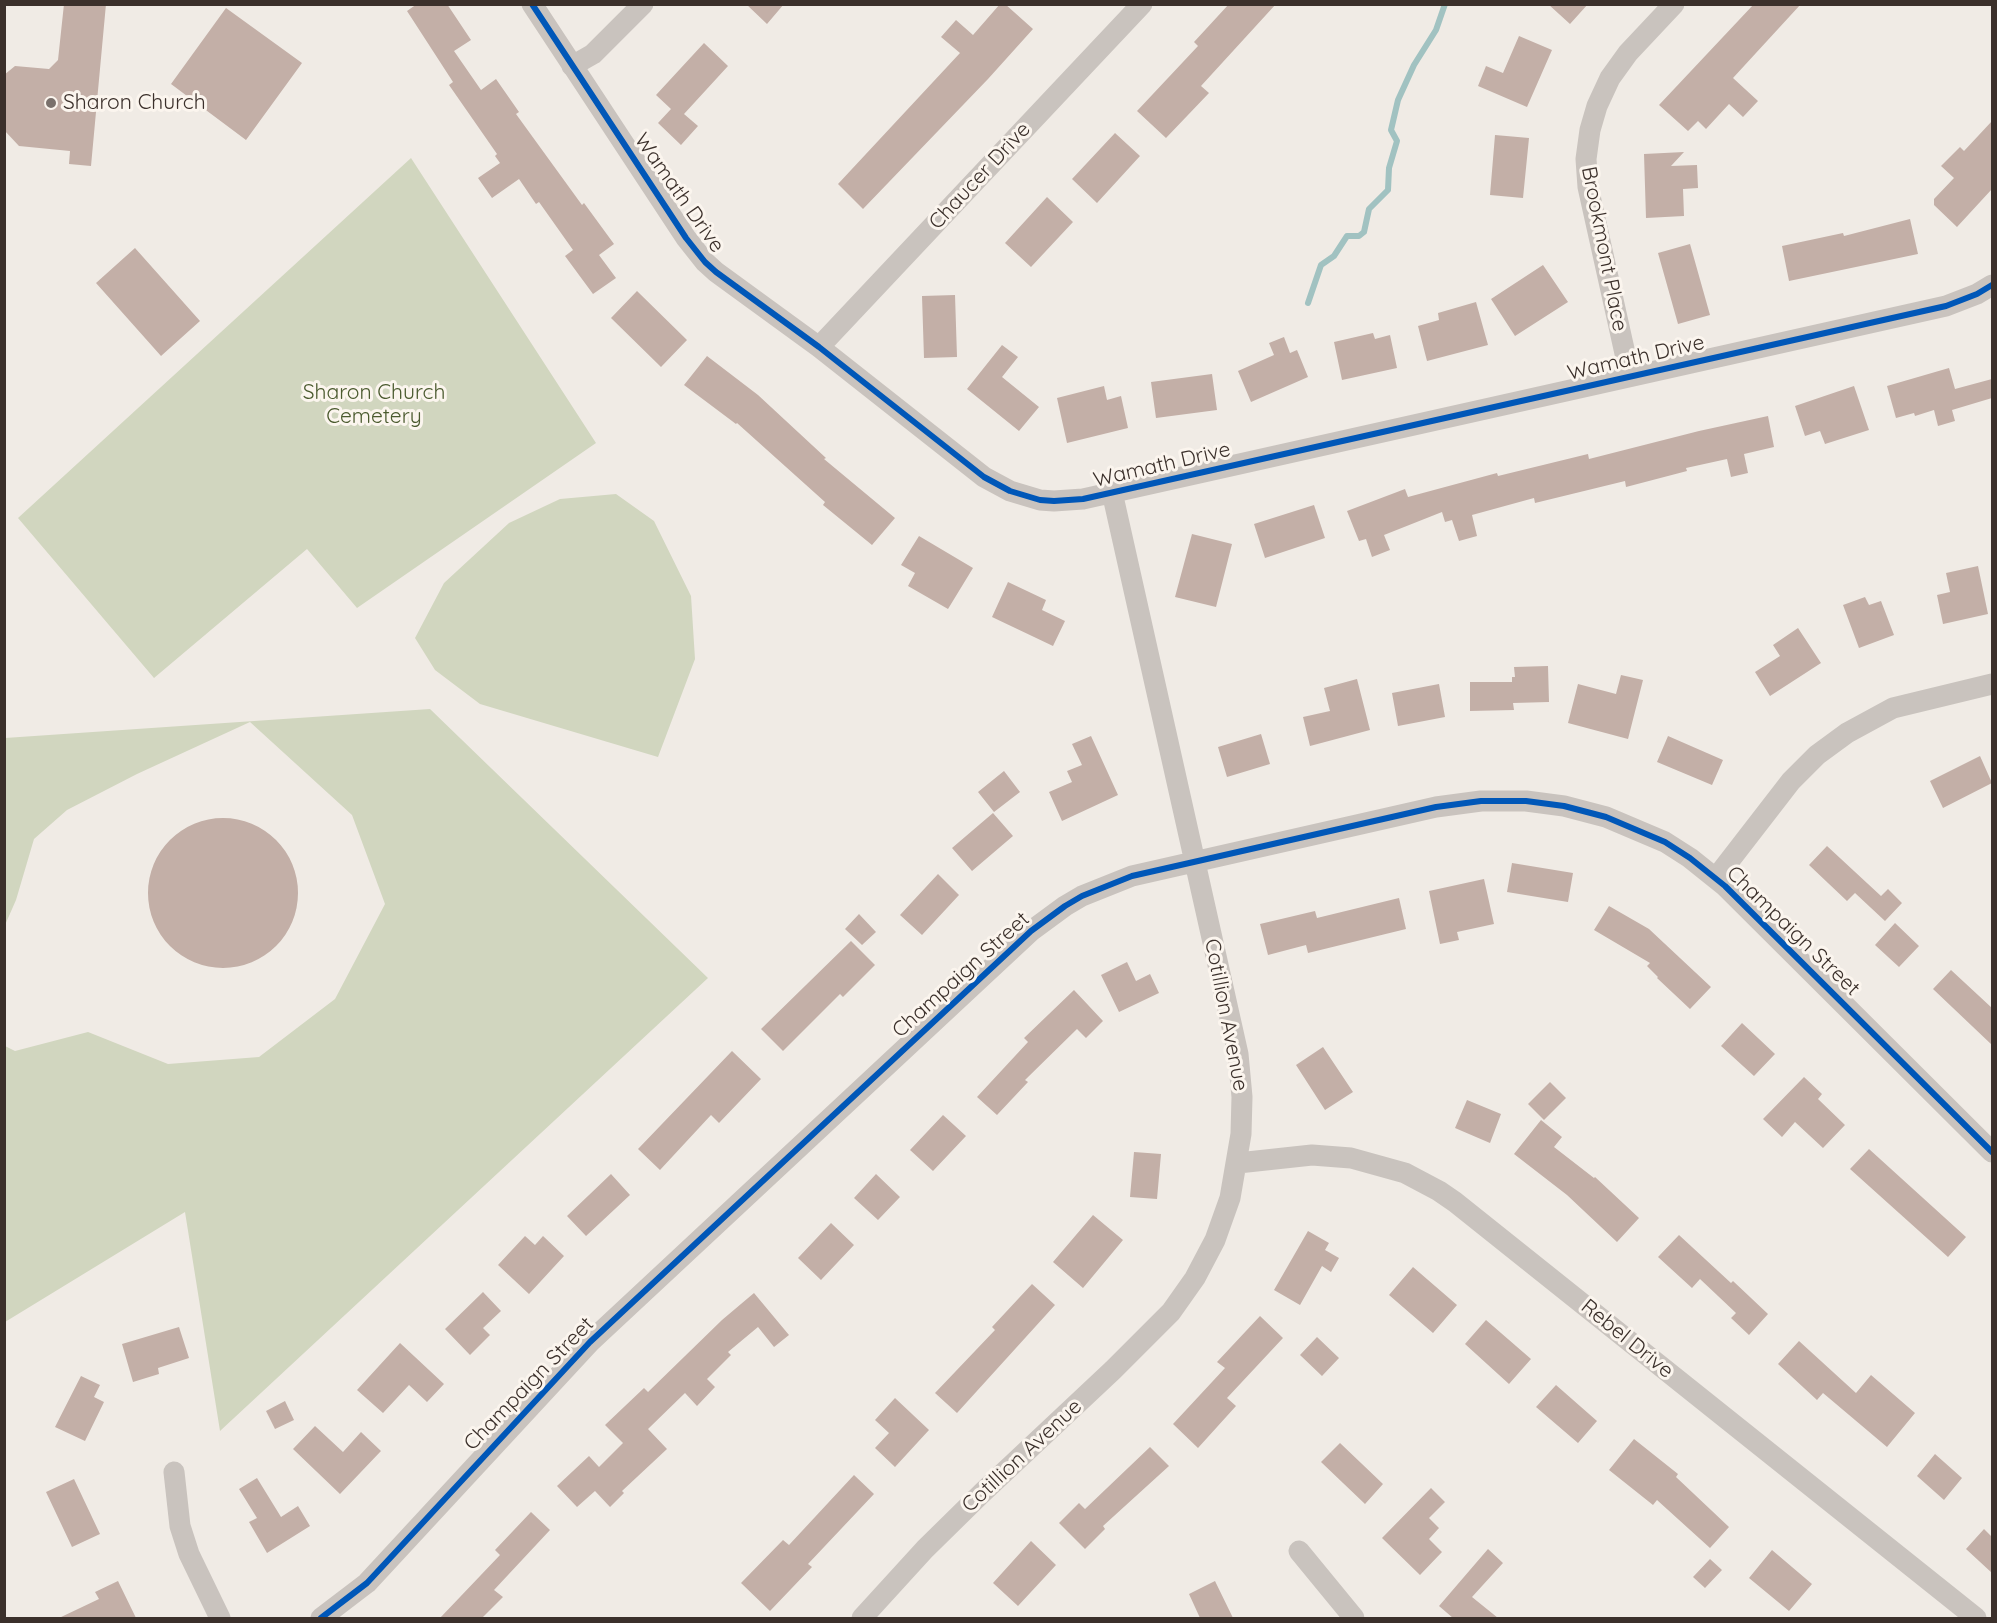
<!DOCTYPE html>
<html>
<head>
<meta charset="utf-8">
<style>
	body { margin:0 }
	#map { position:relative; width:1997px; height:1623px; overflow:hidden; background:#f0ebe5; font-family:Quicksand,sans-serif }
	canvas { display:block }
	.frame { position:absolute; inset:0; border:6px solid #3b302b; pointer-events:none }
</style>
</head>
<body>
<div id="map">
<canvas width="1997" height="1623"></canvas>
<div class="frame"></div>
</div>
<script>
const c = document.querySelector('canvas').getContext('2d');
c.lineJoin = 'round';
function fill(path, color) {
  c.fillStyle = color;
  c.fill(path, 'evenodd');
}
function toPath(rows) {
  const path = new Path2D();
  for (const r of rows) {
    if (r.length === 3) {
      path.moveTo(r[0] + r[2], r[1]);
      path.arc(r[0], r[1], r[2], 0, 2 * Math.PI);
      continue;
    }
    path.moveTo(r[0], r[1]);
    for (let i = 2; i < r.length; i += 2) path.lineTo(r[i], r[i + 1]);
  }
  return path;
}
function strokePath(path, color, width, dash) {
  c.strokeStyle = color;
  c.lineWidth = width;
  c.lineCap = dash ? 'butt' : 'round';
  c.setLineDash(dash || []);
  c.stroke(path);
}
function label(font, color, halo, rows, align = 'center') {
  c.font = font + ' Quicksand,sans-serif';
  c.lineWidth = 6;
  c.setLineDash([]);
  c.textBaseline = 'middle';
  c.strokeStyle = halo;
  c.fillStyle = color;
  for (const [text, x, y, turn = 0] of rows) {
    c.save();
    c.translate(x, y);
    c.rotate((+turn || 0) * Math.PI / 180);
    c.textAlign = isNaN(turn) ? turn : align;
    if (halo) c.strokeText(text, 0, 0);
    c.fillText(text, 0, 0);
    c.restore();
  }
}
fill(toPath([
	[411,158,596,443,357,608,307,549,154,678,18,518],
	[616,494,654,521,691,596,695,659,658,757,480,704,435,670,415,638,444,583,509,523,560,499],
	[430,709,708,978,220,1431,185,1212,5,1322,5,1046,15,1051,88,1032,168,1064,259,1057,335,999,385,904,352,815,250,722,137,774,67,810,34,839,16,900,5,925,5,738]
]), '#d1d6bf');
strokePath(toPath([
	[1308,303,1321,265,1334,256,1347,236,1359,236,1364,232,1369,209,1388,190,1389,168,1397,141,1391,130,1398,100,1414,65,1436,30,1445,4]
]), '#a1c2c1', 6);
fill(toPath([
	[64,4,106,4,91,166,69,164,70,151,19,146,4,130,4,75,15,66,49,69,58,60],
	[417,4,447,4,471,40,454,51,481,90,496,79,519,112,516,114,582,205,584,203,614,244,599,255,616,278,593,294,565,256,573,250,539,202,536,204,519,179,492,198,478,178,500,163,495,156,497,154,449,85,453,82,407,11],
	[746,4,784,4,767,24],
	[1000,4,1005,4,1033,29,988,79,863,209,838,184,960,53,941,37,956,20,973,35],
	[1229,4,1276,4,1201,86,1209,93,1166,138,1137,111,1198,46,1194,42],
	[1548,4,1588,4,1570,24],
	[1754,4,1801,4,1733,78,1758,101,1743,117,1729,104,1706,129,1698,121,1688,131,1659,105],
	[226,8,302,63,246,140,171,84],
	[1519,36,1552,50,1527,107,1478,86,1486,66,1503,73],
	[704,43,728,66,684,114,698,126,681,145,658,123,671,109,656,95],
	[1992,121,1992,189,1957,227,1934,205,1934,199,1954,178,1941,166,1960,147,1964,151],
	[1115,133,1140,156,1097,203,1072,179],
	[1495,135,1529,138,1523,198,1490,195],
	[1684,152,1671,166,1697,165,1698,188,1683,189,1684,216,1646,218,1644,154],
	[1047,197,1073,222,1031,267,1005,243],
	[1910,219,1918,254,1789,281,1782,246,1843,233,1844,236],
	[1690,244,1710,315,1678,324,1658,253],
	[135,248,200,321,161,356,96,283],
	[1543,265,1568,302,1515,336,1491,299],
	[637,291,687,340,661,367,611,318],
	[955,295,957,357,924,358,922,296],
	[1476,302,1488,345,1427,361,1418,326,1439,320,1438,313],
	[1373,333,1375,339,1390,335,1397,368,1342,380,1334,342],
	[1284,337,1290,353,1297,350,1308,377,1251,402,1238,371,1274,355,1269,343],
	[1002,345,1018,357,1002,377,1039,407,1019,431,967,389],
	[707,356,758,395,826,458,824,459,895,518,872,545,823,505,825,502,737,423,736,424,684,385],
	[1949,368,1955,389,1992,379,1992,398,1952,410,1955,421,1938,426,1934,410,1915,416,1914,413,1896,418,1887,386],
	[1212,374,1217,410,1156,418,1151,382],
	[1104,386,1107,400,1121,396,1128,428,1067,443,1057,398],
	[1854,386,1869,430,1825,444,1820,431,1805,436,1795,406],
	[1768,416,1774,447,1744,454,1748,473,1731,477,1727,459,1686,468,1687,471,1626,487,1625,481,1535,503,1534,498,1472,515,1477,536,1459,541,1452,520,1445,522,1442,512,1384,535,1390,550,1372,557,1366,539,1359,541,1347,511,1405,489,1408,497,1497,473,1498,476,1588,454,1589,459,1699,431],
	[1314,505,1325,538,1265,558,1254,524],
	[1192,534,1232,544,1216,607,1175,597],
	[919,536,973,568,948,609,908,586,915,573,901,565],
	[1978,566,1988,614,1943,624,1937,595,1950,592,1946,573],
	[1008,582,1046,600,1042,610,1065,621,1053,646,992,617],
	[1865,597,1869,605,1881,601,1894,635,1859,648,1843,605],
	[1798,628,1821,663,1770,696,1755,672,1780,656,1773,645],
	[1548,666,1549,702,1513,703,1514,710,1470,711,1470,682,1512,682,1512,677,1515,677,1514,667],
	[1621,675,1643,680,1628,739,1568,723,1578,684,1616,694],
	[1357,679,1370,730,1310,746,1303,717,1330,711,1324,688],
	[1439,684,1445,717,1398,726,1392,693],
	[1261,734,1270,764,1227,777,1218,747],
	[1091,736,1118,795,1062,821,1049,792,1072,782,1067,771,1082,765,1072,744],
	[1668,736,1723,760,1712,785,1657,762],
	[1980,756,1992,783,1943,808,1930,781],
	[1004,771,1020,792,994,812,978,792],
	[993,813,1013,836,972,871,952,848],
	[223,893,75],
	[1827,846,1881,896,1888,889,1902,903,1885,921,1855,893,1847,901,1809,865],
	[1512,863,1573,873,1568,902,1507,892],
	[938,874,959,895,922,935,900,915],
	[1484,879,1494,924,1457,932,1459,940,1440,944,1429,891],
	[1399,898,1406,929,1308,953,1306,945,1268,955,1260,924,1315,911,1317,918],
	[1609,906,1649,929,1711,987,1690,1009,1657,978,1658,977,1647,966,1650,963,1594,930],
	[859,914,876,932,862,945,845,929],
	[1895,923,1919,946,1899,967,1875,945],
	[851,941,875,965,843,997,840,994,783,1051,761,1029],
	[1127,962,1136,981,1150,974,1159,993,1119,1012,1101,975],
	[1951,970,1992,1008,1992,1045,1933,989],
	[1074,990,1103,1021,1086,1038,1077,1029,1025,1080,1028,1082,997,1115,977,1097,1028,1042,1024,1038],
	[1742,1023,1775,1054,1754,1076,1721,1046],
	[1323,1047,1353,1092,1325,1110,1296,1065],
	[732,1051,761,1079,719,1123,711,1115,660,1170,638,1149],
	[1804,1077,1822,1094,1818,1099,1845,1125,1823,1148,1795,1122,1782,1137,1763,1119],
	[1550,1082,1566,1098,1544,1120,1528,1104],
	[1467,1100,1501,1114,1490,1143,1455,1128],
	[943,1115,966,1136,933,1171,910,1150],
	[1541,1120,1562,1137,1554,1147,1594,1178,1595,1177,1639,1218,1617,1242,1567,1195,1514,1154],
	[1869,1149,1966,1237,1948,1257,1850,1169],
	[1134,1152,1161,1154,1157,1199,1130,1197],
	[611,1174,630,1195,586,1236,567,1216],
	[876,1174,900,1197,878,1220,854,1198],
	[1093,1215,1123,1240,1083,1288,1053,1262],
	[831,1223,854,1245,821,1280,798,1258],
	[1308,1231,1329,1243,1325,1250,1339,1258,1331,1272,1322,1266,1300,1305,1274,1290],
	[1679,1235,1731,1283,1733,1281,1768,1314,1749,1335,1731,1318,1736,1313,1700,1279,1692,1288,1658,1257],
	[525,1236,535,1245,543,1236,564,1256,529,1294,498,1265],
	[1413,1267,1457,1305,1433,1333,1389,1295],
	[1032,1284,1055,1305,957,1413,935,1393,995,1330,992,1327],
	[483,1292,501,1311,483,1328,490,1335,470,1355,445,1329],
	[754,1293,789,1335,774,1347,758,1327,728,1352,731,1355,707,1379,715,1387,697,1406,685,1393,648,1429,667,1449,622,1491,624,1493,610,1507,595,1491,577,1507,557,1486,589,1456,599,1467,623,1443,605,1425,644,1388,648,1392,722,1320],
	[1260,1316,1283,1338,1227,1398,1236,1406,1198,1448,1173,1424,1225,1368,1217,1362],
	[1486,1320,1531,1359,1509,1384,1465,1344],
	[179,1327,189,1358,158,1368,159,1374,133,1382,122,1344],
	[1317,1337,1339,1358,1322,1376,1300,1355],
	[1799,1341,1856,1393,1871,1375,1915,1413,1887,1447,1823,1393,1817,1400,1778,1364],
	[400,1343,444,1384,427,1402,409,1385,383,1413,357,1390],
	[81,1376,100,1385,94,1397,104,1402,85,1441,55,1427],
	[1556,1385,1597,1421,1578,1443,1536,1407],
	[895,1398,929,1430,895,1467,875,1448,889,1433,875,1420],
	[285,1401,294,1420,275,1429,266,1411],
	[315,1426,343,1452,361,1432,381,1451,340,1494,293,1449],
	[1634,1439,1678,1474,1676,1477,1729,1527,1710,1548,1657,1500,1653,1505,1609,1470],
	[1340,1443,1383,1484,1365,1504,1321,1462],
	[1150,1447,1169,1466,1103,1526,1105,1529,1085,1549,1059,1523,1079,1503,1085,1509],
	[1935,1454,1962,1478,1944,1500,1917,1476],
	[854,1475,874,1494,808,1564,812,1567,770,1611,741,1583,783,1540,789,1545],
	[257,1478,281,1517,298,1506,310,1526,267,1553,249,1522,257,1518,239,1489],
	[74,1479,100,1534,72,1547,46,1492],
	[1431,1488,1445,1502,1429,1518,1439,1528,1429,1539,1442,1552,1420,1575,1382,1538],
	[531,1512,550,1530,494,1590,503,1597,482,1618,440,1618,500,1555,495,1550],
	[1984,1529,1992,1537,1992,1573,1966,1549],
	[1031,1541,1056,1565,1018,1606,993,1583],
	[1488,1549,1503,1563,1472,1597,1498,1618,1453,1618,1439,1606],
	[1772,1550,1812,1584,1789,1611,1749,1578],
	[1710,1559,1722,1570,1705,1588,1693,1577],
	[118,1581,136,1618,59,1618,99,1599,95,1592],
	[1215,1581,1233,1618,1200,1618,1189,1594]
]), '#c3afa7');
strokePath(toPath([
	[532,4,686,238,705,262,716,272,819,347,984,477,1010,491,1040,500,1054,501,1083,499,1946,306,1977,294,1992,285],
	[572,66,593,54,643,4],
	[819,347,1142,4],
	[1630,376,1588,187,1586,159,1590,130,1597,106,1610,78,1628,53,1674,4],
	[1716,878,1791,781,1817,755,1847,733,1893,708,1992,684],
	[1238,1163,1312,1155,1351,1158,1405,1173,1439,1191,1455,1202,1976,1618],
	[174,1472,180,1526,189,1554,220,1618],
	[1299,1551,1354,1618],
	[321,1618,367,1583,590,1342,1031,931,1065,906,1082,896,1132,876,1436,807,1481,801,1526,801,1564,806,1606,817,1665,842,1690,858,1725,886,1992,1152],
	[862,1618,925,1549,982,1493,1113,1370,1171,1312,1195,1278,1215,1240,1230,1198,1241,1134,1242,1097,1238,1054,1112,492]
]), '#c9c3be', 21);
strokePath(toPath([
	[532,4,686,238,705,262,716,272,819,347,984,477,1010,491,1040,500,1054,501,1083,499,1946,306,1977,294,1992,285],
	[321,1618,367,1583,590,1342,1031,931,1065,906,1082,896,1132,876,1436,807,1481,801,1526,801,1564,806,1606,817,1665,842,1690,858,1725,886,1992,1152]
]), '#0057b8', 6);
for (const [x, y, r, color] of [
	[51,103,6,"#7a716c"]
]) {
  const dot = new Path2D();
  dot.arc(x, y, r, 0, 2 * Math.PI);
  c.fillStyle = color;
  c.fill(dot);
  strokePath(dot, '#fbf5ee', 2);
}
label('21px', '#3b302b', '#fbf5ee', [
	["Sharon Church",63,103]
], 'left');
label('21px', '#3b302b', '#fbf5ee', [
	["Chaucer Drive",980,176,-47],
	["Wamath Drive",679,193,55],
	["Brookmont Place",1604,249,79],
	["Wamath Drive",1636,358,-13],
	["Wamath Drive",1162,465,-13],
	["Champaign Street",1793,931,44],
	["Champaign Street",961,975,-42],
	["Cotillion Avenue",1226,1015,79],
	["Rebel Drive",1627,1339,39],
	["Champaign Street",529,1384,-46],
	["Cotillion Avenue",1022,1456,-43]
]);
label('21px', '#4a5a2e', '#fbf5ee', [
	["Sharon Church",374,393],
	["Cemetery",374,417]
]);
</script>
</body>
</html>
